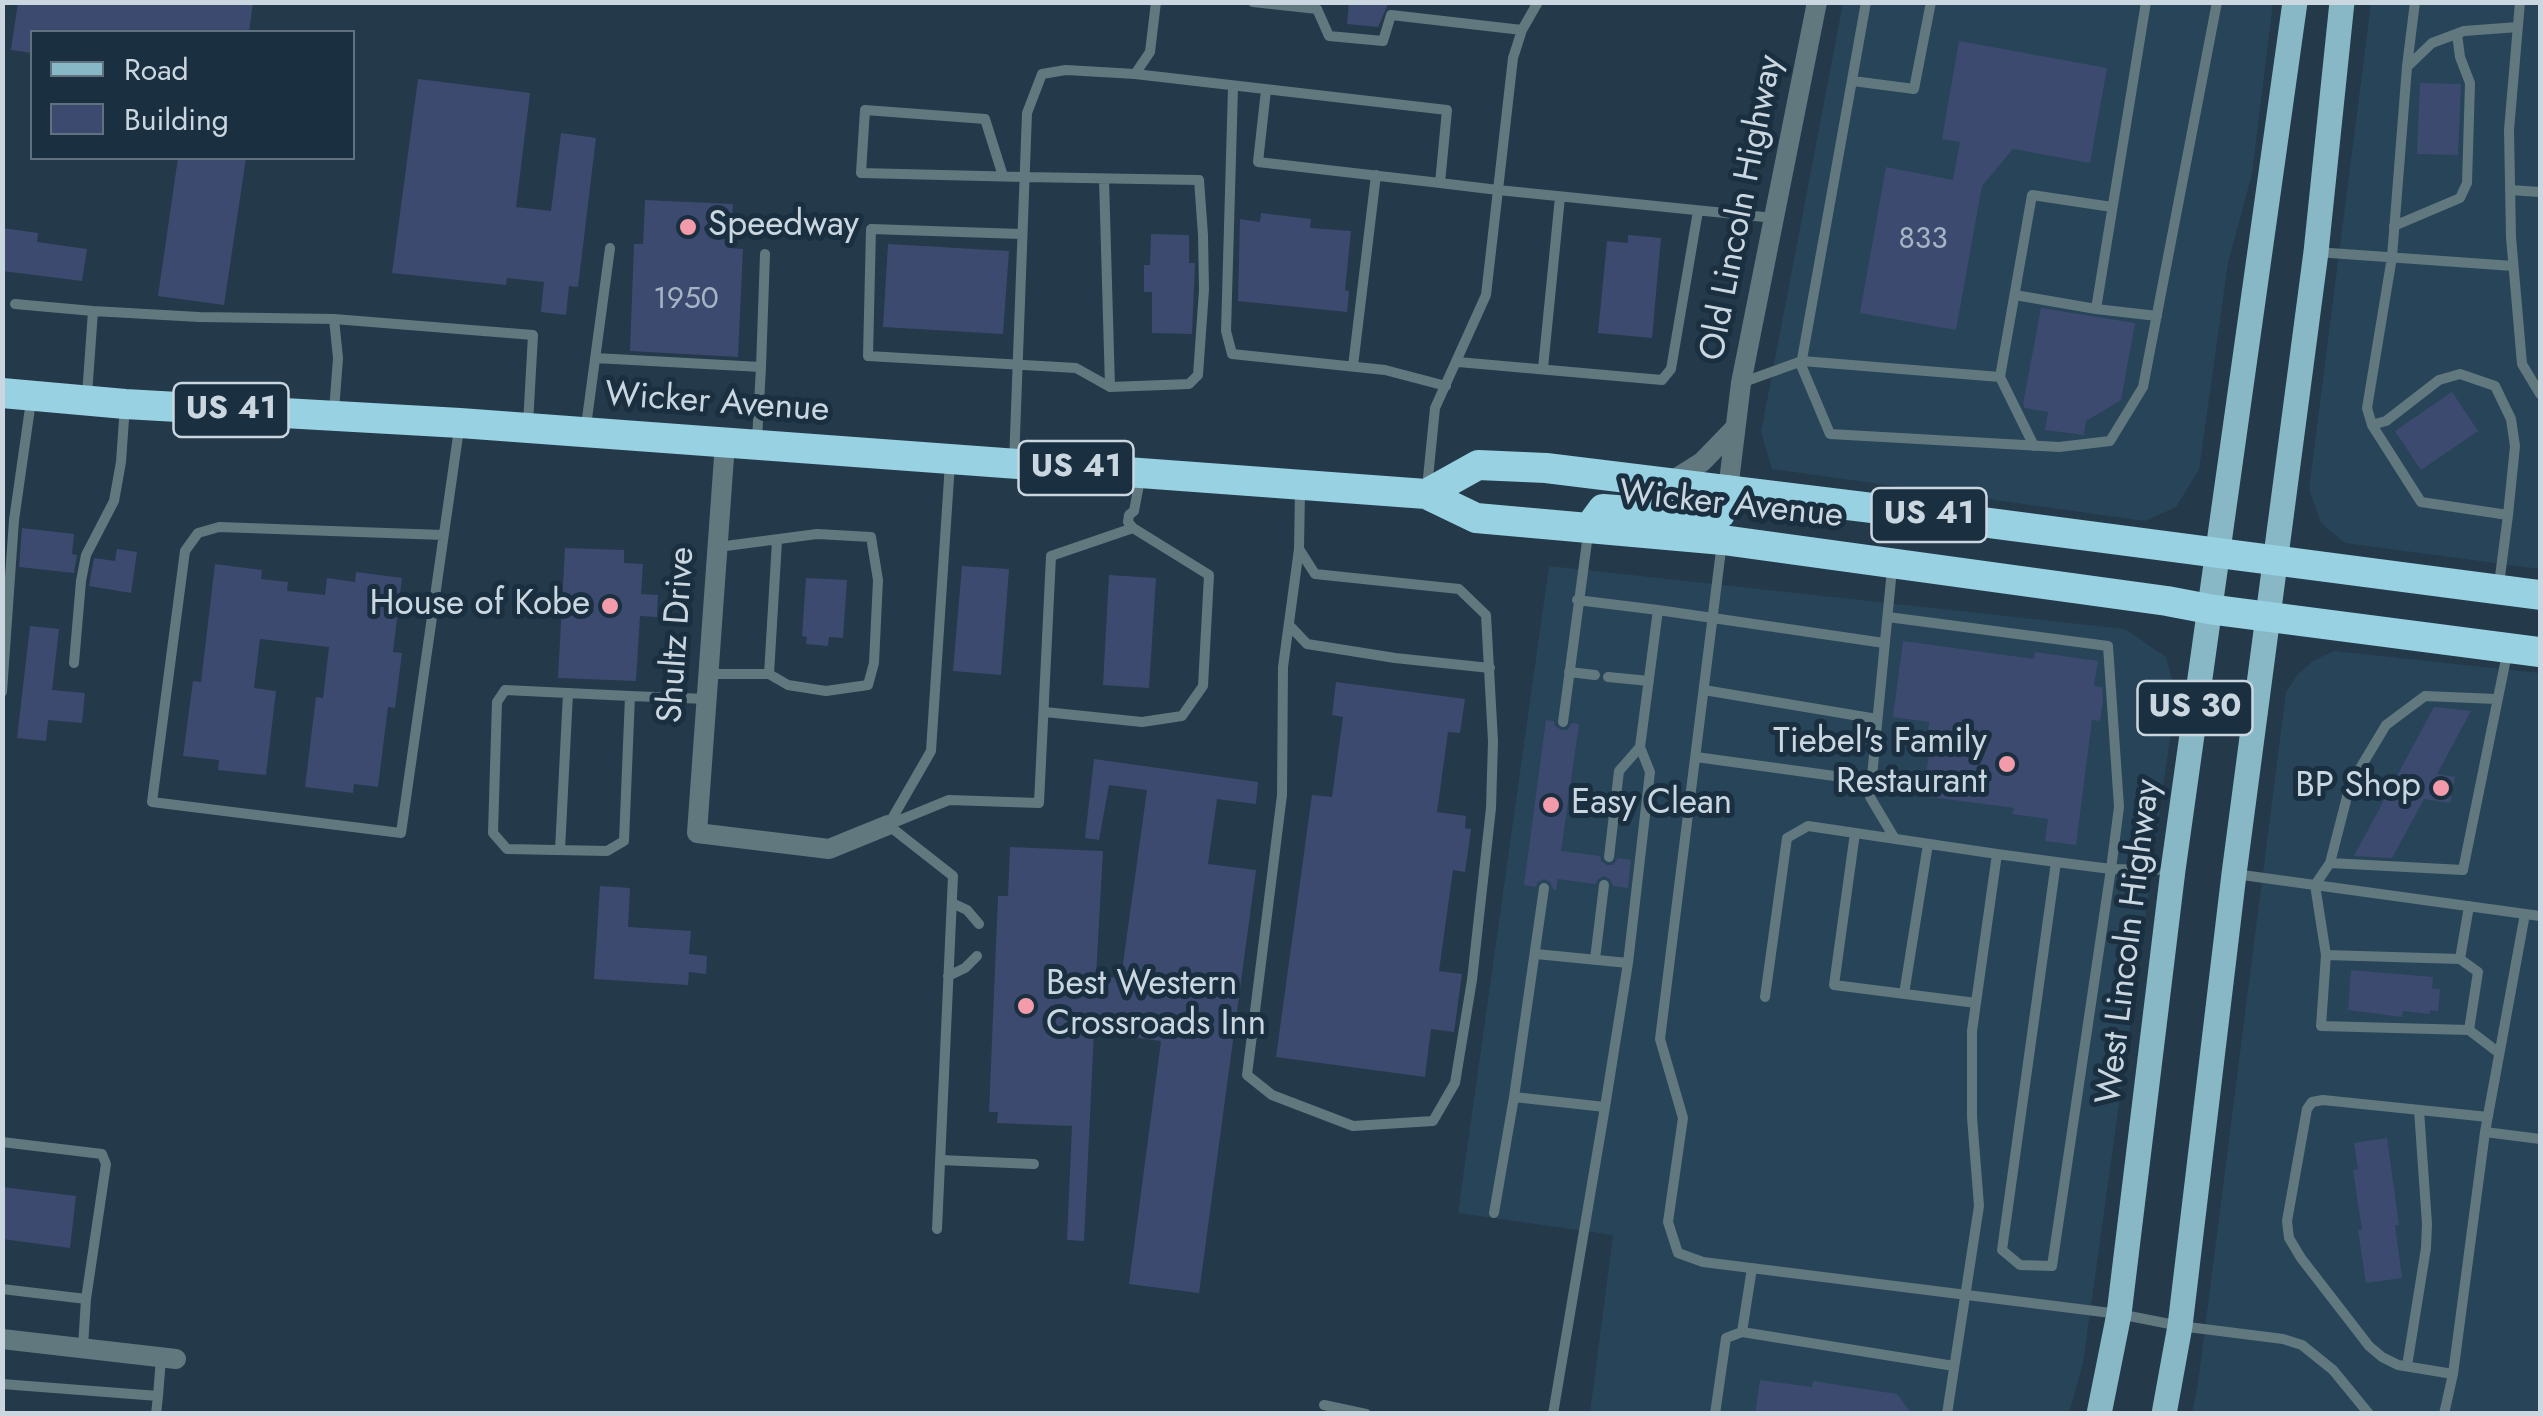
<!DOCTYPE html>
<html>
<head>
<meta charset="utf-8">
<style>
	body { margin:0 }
	#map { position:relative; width:2543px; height:1416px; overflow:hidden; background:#24394a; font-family:Jost,sans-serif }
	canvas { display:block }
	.frame { position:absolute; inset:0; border:5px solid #cad7e1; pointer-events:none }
	.legend { position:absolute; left:30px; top:30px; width:325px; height:130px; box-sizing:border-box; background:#1a2f3f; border:2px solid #607280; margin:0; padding:12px 18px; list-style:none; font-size:30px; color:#cad7e1 }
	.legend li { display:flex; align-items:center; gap:20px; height:50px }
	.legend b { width:50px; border:2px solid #607280 }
</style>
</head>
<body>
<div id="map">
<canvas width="2543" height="1416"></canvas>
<div class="frame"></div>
<ul class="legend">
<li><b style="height:12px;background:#88b8c6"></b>Road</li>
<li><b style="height:28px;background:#3c4a6f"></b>Building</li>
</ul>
</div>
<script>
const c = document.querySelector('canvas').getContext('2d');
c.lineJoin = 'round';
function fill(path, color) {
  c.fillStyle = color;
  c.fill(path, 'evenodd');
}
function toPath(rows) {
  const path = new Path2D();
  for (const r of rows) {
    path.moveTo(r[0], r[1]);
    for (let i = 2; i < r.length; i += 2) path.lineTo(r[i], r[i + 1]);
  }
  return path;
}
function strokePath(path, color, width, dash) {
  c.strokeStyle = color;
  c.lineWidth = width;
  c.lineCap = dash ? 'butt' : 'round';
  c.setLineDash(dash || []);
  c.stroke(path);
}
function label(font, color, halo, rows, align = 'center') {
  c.font = font + ' Jost,sans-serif';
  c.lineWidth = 10;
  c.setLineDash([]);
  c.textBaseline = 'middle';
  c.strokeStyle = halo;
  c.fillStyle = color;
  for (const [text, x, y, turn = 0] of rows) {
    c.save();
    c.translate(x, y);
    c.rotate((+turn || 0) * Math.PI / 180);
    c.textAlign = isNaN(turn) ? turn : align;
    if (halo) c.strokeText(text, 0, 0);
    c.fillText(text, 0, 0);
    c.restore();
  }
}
fill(toPath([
	[1843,3,2273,3,2252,174,2228,263,2199,470,2176,507,2145,521,1772,469,1761,432],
	[2371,3,2540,3,2540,569,2345,543,2321,523,2309,489],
	[1549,566,2125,629,2166,657,2176,695,2083,1363,2069,1413,1590,1413,1613,1235,1458,1213],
	[2334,651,2540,673,2540,1413,2192,1414,2198,1383,2286,692,2298,674,2313,661]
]), '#284459');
fill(toPath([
	[18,2,253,2,249,32,32,32,32,53,11,50],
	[1349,2,1389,2,1378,27,1347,24],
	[1959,41,2107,68,2090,163,2013,149,1982,186,1956,330,1860,313,1886,167,1953,180,1960,142,1942,139],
	[418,79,530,93,516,207,551,211,561,133,596,138,578,287,569,286,566,315,541,312,544,282,507,278,506,285,392,273],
	[2420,83,2461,84,2458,155,2417,154],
	[178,158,246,158,224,305,158,296],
	[645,200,733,204,730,248,743,249,738,357,630,351,634,244,643,244],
	[1261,213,1311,219,1310,228,1351,231,1345,290,1349,291,1347,312,1238,301,1240,219,1260,222],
	[2,228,38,233,37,242,87,249,82,281,2,271],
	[1151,234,1189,235,1189,263,1195,263,1192,334,1152,333,1152,292,1144,292,1144,265,1150,265],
	[1628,235,1661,238,1652,338,1598,333,1607,241,1628,243],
	[888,244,1009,251,1003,334,883,327],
	[2041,308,2135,323,2121,400,2086,421,2084,435,2045,430,2048,412,2025,408,2023,404],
	[2452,392,2478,431,2421,470,2395,431],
	[22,528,74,534,72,554,77,555,74,573,19,567],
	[565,548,624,550,624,563,643,564,641,594,658,595,657,617,640,616,636,681,558,678],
	[117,549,137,552,131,593,89,586,94,558,115,561],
	[215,564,262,570,261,579,288,582,287,591,325,595,327,578,355,582,356,572,402,578,393,652,402,653,395,708,388,707,378,787,354,784,353,793,305,787,316,697,323,698,329,647,260,639,254,688,276,691,266,775,218,770,219,760,183,756,193,681,201,682],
	[962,566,1009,569,1001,675,953,671],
	[1109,575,1156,578,1149,688,1103,685],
	[806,578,847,580,843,638,829,637,828,646,806,644,807,637,802,636],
	[30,626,59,629,52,690,85,693,82,723,48,720,46,741,17,738],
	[1903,641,2034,659,2035,652,2098,661,2094,686,2102,687,2103,699,2100,721,2092,720,2076,845,2045,841,2048,819,2012,814,2014,808,1923,796,1932,732,1928,731,1929,722,1893,717],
	[1336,682,1465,699,1460,733,1448,732,1437,812,1466,816,1465,828,1471,829,1465,872,1453,870,1439,971,1462,974,1454,1032,1431,1029,1425,1077,1276,1057,1312,795,1332,797,1343,717,1332,715],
	[2434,707,2471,711,2437,774,2455,777,2450,803,2424,799,2392,858,2354,856],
	[1546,720,1554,721,1555,726,1561,730,1567,730,1572,723,1579,724,1561,851,1600,856,1601,861,1607,865,1613,865,1618,858,1631,860,1628,888,1613,886,1610,879,1604,876,1598,879,1595,884,1558,879,1556,890,1553,889,1550,882,1544,879,1538,882,1535,887,1524,885],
	[1094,759,1258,782,1256,804,1217,799,1208,864,1256,870,1199,1293,1129,1284,1161,1041,1094,1032,1084,1241,1067,1240,1072,1126,997,1123,998,1112,989,1112,998,896,1008,896,1010,847,1103,851,1096,976,1121,978,1147,790,1109,785,1099,840,1085,838],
	[600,886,630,888,628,927,691,931,689,954,707,956,706,974,689,972,688,985,594,979],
	[2351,970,2433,977,2432,989,2440,989,2438,1011,2430,1010,2430,1014,2403,1011,2402,1017,2348,1010],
	[2387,1138,2399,1225,2395,1225,2402,1278,2366,1283,2358,1230,2362,1230,2353,1170,2358,1169,2354,1143],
	[2,1187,76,1196,70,1248,2,1239],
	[1760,1380,1812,1387,1813,1381,1897,1394,1912,1414,1755,1414]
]), '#3c4a6f');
strokePath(toPath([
	[1253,2,1317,9,1329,36,1383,41,1391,15,1522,30],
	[1538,2,1522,30,1513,58,1498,190,1774,218],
	[1866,2,1801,365,1830,434,2059,447,2110,441,2143,387,2217,2],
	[2520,2,2509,130,2511,237,2522,364,2540,394],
	[2407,66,2415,2],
	[1135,74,1447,110,1440,183,1498,190,1486,295,1435,408,1427,488],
	[1853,81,1914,89,1931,2],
	[1233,87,1226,331,1232,354,1385,370,1446,386],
	[1266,90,1258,162,1440,183],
	[1003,176,985,119,865,110,861,173,1023,177,1199,180,1203,235,1204,290,1198,375,1189,384,1110,387,1076,368,868,356,871,229,1021,234],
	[1104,179,1110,387],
	[2510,190,2540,192],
	[2394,226,2460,198,2467,183,2470,83,2460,57,2457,34],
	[2316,252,2513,266],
	[2015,295,2096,309,2157,316],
	[15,304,93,311,87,395],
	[2096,309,2146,2],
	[93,311,199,317,334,319,338,358,334,411],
	[334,319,533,335,528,424],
	[595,358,761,367,765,254],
	[1458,362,1662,380,1671,369,1698,211],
	[1353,366,1376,175],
	[1543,368,1560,197],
	[1741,383,1802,361,2000,377],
	[2372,425,2386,421,2439,380,2460,374,2495,386,2511,419,2515,446,2508,515,2499,584],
	[586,426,610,248],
	[757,440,761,367],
	[2034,446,2000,377,2032,195,2112,207],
	[1014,463,1027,113,1042,74,1066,70,1135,74,1150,52,1156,2],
	[2508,515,2421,502,2372,425,2367,408,2392,257,2407,67,2432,43,2464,31,2518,27],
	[1133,528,1128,522,1129,515,1134,511,1140,479],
	[443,535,219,527,198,533,185,551,152,802,401,833,459,429],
	[1722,542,1660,1039,1683,1118,1668,1222,1678,1253,1703,1262,2119,1314,2180,1326,2283,1339,2302,1345,2333,1370,2369,1414],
	[1299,549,1283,667,1282,795,1247,1075,1272,1095,1353,1126,1433,1121,1455,1083,1472,980,1491,808,1493,741,1486,615,1459,589,1315,574,1299,549,1300,491],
	[1892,569,1870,797,1895,839],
	[1658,610,1884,643],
	[1888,617,2108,646,2119,807,2111,869,2170,870],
	[1289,625,1307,644,1395,658,1490,668],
	[74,663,81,581,86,555,114,501,121,462,125,405],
	[1569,672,1595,675],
	[708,674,769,674,788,685,826,691,868,685,874,663,878,580,871,537,817,534,718,547],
	[769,674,777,541],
	[1608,677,1649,681],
	[1704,690,1877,719],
	[2,692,14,520,31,401],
	[630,696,624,841,607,851,507,849,493,833,497,702,505,690,630,696,707,699],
	[1563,722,1588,534],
	[1696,757,1871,781],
	[889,824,931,751,950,463],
	[888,825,949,800,1039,803,1051,556,1133,528,1209,575,1203,686,1182,716,1142,722,1045,712],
	[888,825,953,876,937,1229],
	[1855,833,1834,985,1976,1003],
	[560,850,568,693],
	[1997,854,2056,862,2111,869,2052,1266,2020,1265,2002,1250,2056,862],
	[1609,857,1619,771,1640,747],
	[2330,863,2350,785,2386,725,2425,696,2496,699],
	[2235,874,2540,916],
	[1544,888,1514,1097,1605,1107,1628,963,1650,772,1640,747,1658,610,1577,600],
	[952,903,967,910,979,924],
	[1536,954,1628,963],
	[2326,955,2460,959],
	[1595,959,1604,885],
	[948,976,965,968,977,956],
	[1904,994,1928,844],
	[1765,997,1787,838,1808,826,1997,854,1972,1031,1972,1117,1979,1206,1947,1414],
	[2469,1030,2478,972,2460,959,2469,906],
	[2499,1053,2469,1030,2321,1026,2326,955,2315,885,2330,863,2463,870,2508,649],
	[2485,1132,2540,1139],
	[2,1142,102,1154,106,1164,86,1299,83,1347],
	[940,1160,1034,1164],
	[1494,1213,1514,1097],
	[1752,1268,1742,1332,1954,1366],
	[2,1289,86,1299],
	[2407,1366,2426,1248,2427,1224,2419,1110],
	[2453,1374,2398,1365,2382,1357,2369,1346,2301,1258,2289,1238,2287,1221,2307,1109,2312,1102,2323,1100,2488,1117],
	[2,1384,158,1396,161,1358],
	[1324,1405,1366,1414],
	[156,1414,158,1396],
	[1553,1414,1605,1107],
	[1715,1414,1726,1338,1742,1332],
	[2444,1414,2453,1374,2485,1132,2525,914]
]), '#61787f', 10);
strokePath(toPath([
	[725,443,697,833,829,849,888,825],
	[1667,484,1702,462,1735,428],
	[1728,490,1741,383,1817,2],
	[2,1339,176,1359]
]), '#61787f', 20);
strokePath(toPath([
	[2099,1414,2119,1314,2173,870,2295,2],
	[2164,1414,2180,1326,2234,874,2316,252,2342,2]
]), '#88b8c6', 25);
strokePath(toPath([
	[2,393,125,404,460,423,1426,494,1476,518,1723,540,2167,601,2209,609,2540,652],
	[1426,494,1478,465,1546,468,1913,513,2540,595],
	[1589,528,1603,509,1694,516,1720,514,1728,490]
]), '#97d1e2', 30);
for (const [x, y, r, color] of [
	[688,227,10,"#f39aab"],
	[610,606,10,"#f39aab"],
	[2007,764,10,"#f39aab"],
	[2441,788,10,"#f39aab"],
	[1551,805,10,"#f39aab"],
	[1026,1006,10,"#f39aab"]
]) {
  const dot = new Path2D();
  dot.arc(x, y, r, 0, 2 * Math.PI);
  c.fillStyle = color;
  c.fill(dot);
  strokePath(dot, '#1a2f3f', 4);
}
label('30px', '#a6b4c4', null, [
	["833",1923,241],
	["1950",686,301]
]);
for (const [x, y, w] of [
	[231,410,115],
	[1076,468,115],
	[1929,515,115],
	[2195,708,115]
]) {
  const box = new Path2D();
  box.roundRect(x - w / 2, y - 27, w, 54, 8);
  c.fillStyle = '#1a2f3f';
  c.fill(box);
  strokePath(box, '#cad7e1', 2.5);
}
label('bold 32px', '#cad7e1', null, [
	["US 41",231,410],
	["US 41",1076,468],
	["US 41",1929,515],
	["US 30",2195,708]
]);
label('35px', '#cad7e1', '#1a2f3f', [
	["Old Lincoln Highway",1743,208,-79],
	["Wicker Avenue",717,404,4],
	["Wicker Avenue",1731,506,6],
	["Shultz Drive",678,635,-86],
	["West Lincoln Highway",2130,942,-83]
]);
label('35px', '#cad7e1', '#1a2f3f', [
	["Speedway",708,227],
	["House of Kobe",590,606,"right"],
	["Tiebel's Family",1987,744,"right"],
	["Restaurant",1987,784,"right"],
	["BP Shop",2421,788,"right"],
	["Easy Clean",1571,805],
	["Best Western",1046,986],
	["Crossroads Inn",1046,1026]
], 'left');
</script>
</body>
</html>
